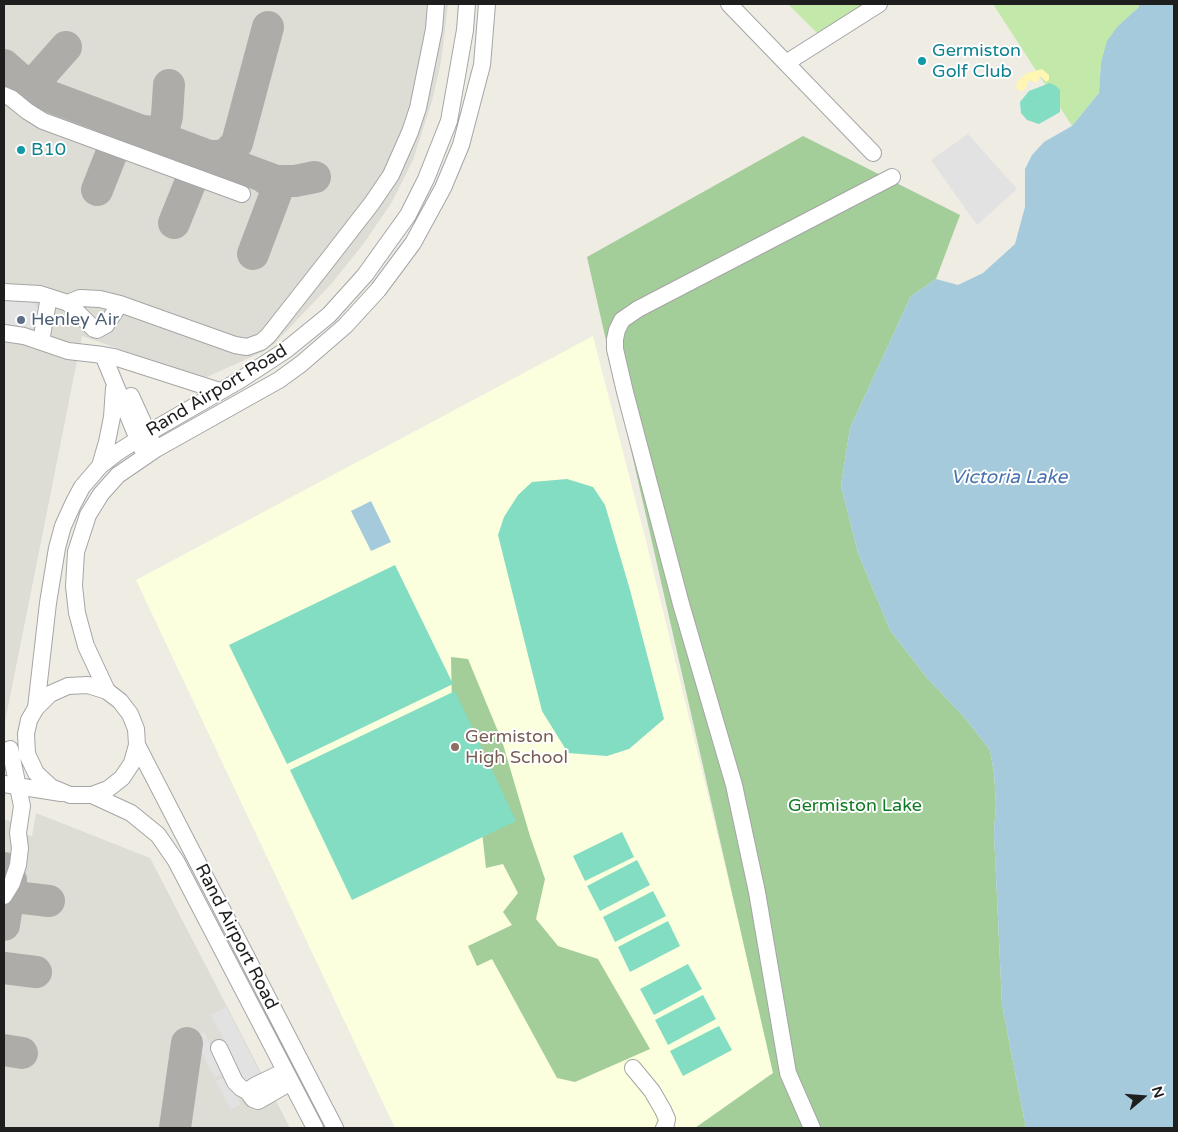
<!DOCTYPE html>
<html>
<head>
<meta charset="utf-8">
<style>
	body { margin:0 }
	#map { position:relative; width:1178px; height:1132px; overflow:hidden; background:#efece4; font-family:"Varela Round",sans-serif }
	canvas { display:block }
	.frame { position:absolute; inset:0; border:5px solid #1e1e1e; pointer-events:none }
	.north { position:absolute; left:1118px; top:1072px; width:50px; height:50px; -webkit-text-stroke:4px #fff; paint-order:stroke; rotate:72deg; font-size:14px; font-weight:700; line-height:20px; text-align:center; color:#1e1e1e }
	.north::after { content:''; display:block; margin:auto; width:18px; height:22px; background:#1e1e1e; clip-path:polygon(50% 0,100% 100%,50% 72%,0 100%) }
</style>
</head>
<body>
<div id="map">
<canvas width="1178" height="1132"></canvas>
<div class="frame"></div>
<div class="north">N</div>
</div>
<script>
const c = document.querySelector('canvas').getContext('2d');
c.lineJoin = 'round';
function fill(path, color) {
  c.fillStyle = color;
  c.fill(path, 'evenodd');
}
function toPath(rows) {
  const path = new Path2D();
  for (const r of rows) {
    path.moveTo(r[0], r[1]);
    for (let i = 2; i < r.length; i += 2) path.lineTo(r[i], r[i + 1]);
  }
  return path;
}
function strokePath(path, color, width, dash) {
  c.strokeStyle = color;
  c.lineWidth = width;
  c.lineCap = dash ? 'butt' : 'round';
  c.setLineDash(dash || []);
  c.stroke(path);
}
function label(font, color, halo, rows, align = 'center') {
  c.font = font + ' "Varela Round",sans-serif';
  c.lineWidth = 4;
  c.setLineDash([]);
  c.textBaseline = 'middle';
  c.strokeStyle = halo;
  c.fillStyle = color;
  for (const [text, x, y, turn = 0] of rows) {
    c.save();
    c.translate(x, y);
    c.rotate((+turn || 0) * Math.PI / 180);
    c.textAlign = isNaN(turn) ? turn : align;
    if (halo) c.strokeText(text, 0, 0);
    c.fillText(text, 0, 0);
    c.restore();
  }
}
fill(toPath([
	[593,336,647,545,737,915,773,1073,695,1128,395,1128,136,580]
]), '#fbffdd');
fill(toPath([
	[4,4,448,4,441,62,432,101,413,160,392,202,364,243,332,283,274,344,262,352,207,377,193,375,82,336,4,727],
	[36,813,150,858,290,1128,4,1128,4,820,12,821,18,833,32,836]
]), '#dddcd5');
fill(toPath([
	[788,4,867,4,818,34],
	[993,4,1139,4,1139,7,1118,26,1101,63,1099,93,1072,126]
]), '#c2e8aa');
fill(toPath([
	[803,136,960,215,936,279,911,296,850,428,841,486,858,553,890,630,927,678,965,718,990,750,994,773,996,803,994,833,1002,1005,1026,1128,695,1128,773,1073,587,257],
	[451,657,468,659,502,741,530,836,545,879,536,919,558,946,598,959,650,1049,575,1082,557,1078,492,959,477,966,468,946,512,925,503,912,518,893,503,864,486,868,476,777,452,707]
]), '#a3cd99');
fill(toPath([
	[1042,69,1049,75,1049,80,1046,82,1040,76,1037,83,1029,80,1026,88,1022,91,1018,90,1016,86,1018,80,1027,73]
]), '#fef6b2');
fill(toPath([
	[1050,83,1056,86,1060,90,1060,112,1039,124,1027,120,1021,113,1020,102,1029,91],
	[567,479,593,487,605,505,630,590,664,719,629,749,607,756,568,753,542,711,498,535,504,517,518,495,532,482],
	[395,565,453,684,287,764,229,645],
	[455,691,516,821,352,900,290,770],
	[622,832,634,857,585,881,573,856],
	[637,860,650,885,600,911,587,886],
	[653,891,666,916,615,942,603,917],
	[668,921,680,946,630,972,618,947],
	[688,964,702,989,654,1015,640,989],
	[703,995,716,1019,668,1045,655,1020],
	[719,1026,732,1050,683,1076,670,1051]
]), '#82ddc3');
fill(toPath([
	[968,134,1017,189,977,225,931,160],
	[4,299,30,301,37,307,40,314,36,325,29,331,4,330],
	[226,1007,261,1075,246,1083,211,1015],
	[204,1032,225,1072,215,1078,194,1037],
	[226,1076,241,1104,231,1110,216,1081]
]), '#e2e2e2');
fill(toPath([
	[1139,4,1174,4,1174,1128,1026,1128,1002,1005,994,833,996,803,994,773,990,750,965,718,927,678,890,630,858,553,841,486,850,428,911,296,936,279,958,285,983,273,1015,244,1025,207,1025,169,1032,155,1044,142,1072,126,1099,93,1101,63,1107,41,1118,26,1139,7],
	[371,501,391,542,371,551,351,511]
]), '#a4cadc');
strokePath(toPath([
	[4,65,30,88,35,91,209,156,220,156,229,152,237,143,268,27],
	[20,80,29,83,35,82,66,47],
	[143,131,153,132,161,129,165,124,167,116,169,85],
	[209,156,276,181,295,181,315,177],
	[97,190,118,137,115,126,105,117],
	[174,223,197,166,196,157,188,148],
	[253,254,276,193,273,184,264,177],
	[4,868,11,880,4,925],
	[6,909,10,900,15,897,49,901],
	[4,968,36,972],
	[4,1050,22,1053],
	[175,1128,187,1043]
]), '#aeaca8', 32);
const minor = toPath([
	[729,4,873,153],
	[786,63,879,4],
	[4,95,11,98,27,111,43,121,242,194],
	[4,292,40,294,68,303,94,329,97,330,106,325,120,304],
	[68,303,80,298,100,299,120,304,235,345,247,347,261,342,268,336,327,261,372,203,391,175,410,132,418,108,434,29,436,4],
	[4,333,24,336,68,351,103,355,114,357,220,391],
	[41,341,49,297],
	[103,355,142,449],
	[131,396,152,442],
	[100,466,107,442,112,417,114,388],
	[107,691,88,685,68,686,50,694,36,708,29,720,26,734,27,754,36,773,51,787,70,795,92,795,108,789,122,778,132,763,137,745,136,729,130,714,120,701,107,691,86,646,77,613,74,586,76,552,88,515,101,494,118,475,156,449,279,380,301,364,345,326,378,290,413,243,443,188,461,145,482,65,487,4],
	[36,708,48,603,57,548,63,526,73,504,82,487,100,466,118,452,148,433,240,380,286,350,329,315,365,275,408,215,426,179,449,121,465,30,467,4],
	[137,745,335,1128],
	[4,784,61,793],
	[92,795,131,813,158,835,176,861,315,1128],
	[4,896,12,883,18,865,20,848,18,833,22,806,10,749],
	[219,1048,235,1082,241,1088,247,1091],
	[633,1068,652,1091,663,1110,667,1119,666,1124,664,1128],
	[285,1071,256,1085,247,1091,253,1099,258,1101,291,1082],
	[812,1128,788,1073,757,892,734,785,681,604,625,392,615,349,615,339,617,330,622,320,638,309,892,177]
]);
strokePath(minor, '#a5a5a5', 18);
strokePath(minor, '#fff', 16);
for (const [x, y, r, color] of [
	[922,61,5,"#0f9aa8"],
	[21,150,5,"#0f9aa8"],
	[21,320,5,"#5c6f8a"],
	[455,747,5,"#8d6e63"]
]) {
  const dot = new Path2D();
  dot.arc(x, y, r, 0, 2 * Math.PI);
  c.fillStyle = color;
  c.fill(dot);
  strokePath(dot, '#fff', 2);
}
label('18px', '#0d838f', '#fff', [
	["Germiston",932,51],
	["Golf Club",932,72],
	["B10",31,150]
], 'left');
label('18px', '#4e5e75', '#fff', [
	["Henley Air",31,320]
], 'left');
label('18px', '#1e1e1e', '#fff', [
	["Rand Airport Road",217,391,-31],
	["Rand Airport Road",236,937,63]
]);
label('18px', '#785e54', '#fff', [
	["Germiston",465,737],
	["High School",465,758]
], 'left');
label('18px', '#0d7b21', '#fff', [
	["Germiston Lake",855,806]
]);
label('italic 19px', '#4b72ac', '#fff', [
	["Victoria Lake",1009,478]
]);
</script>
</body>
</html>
